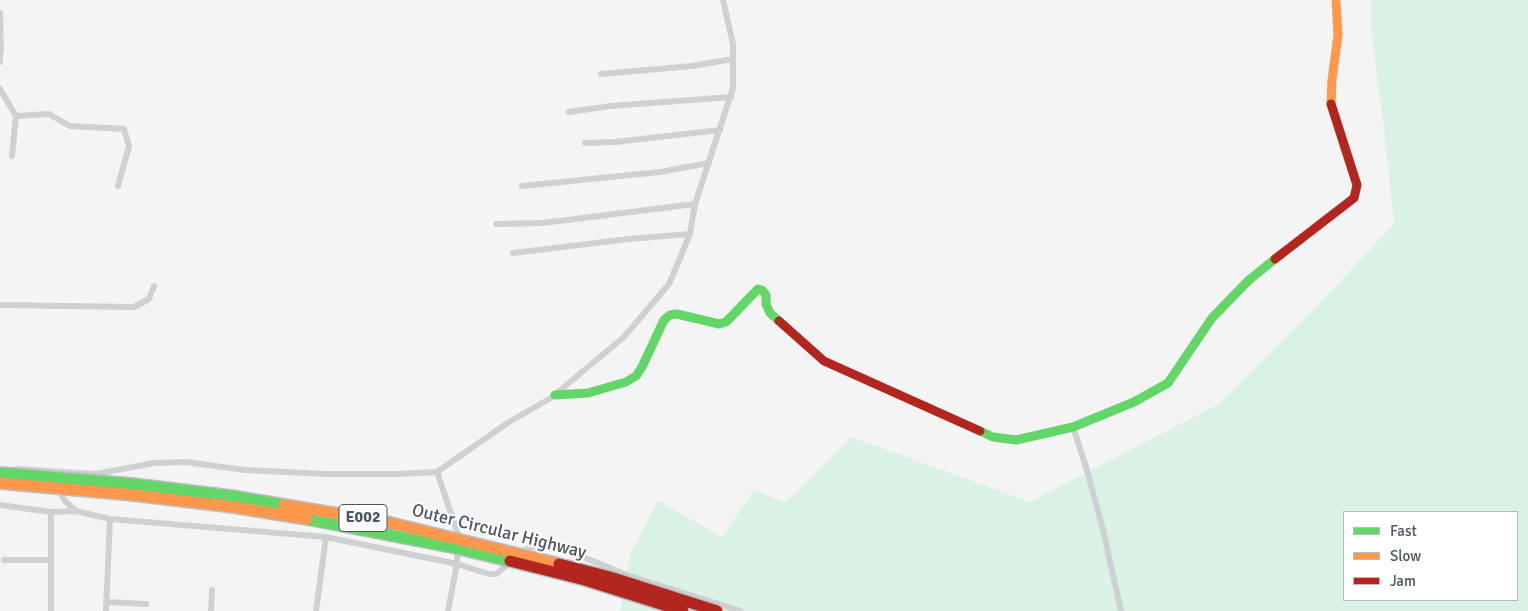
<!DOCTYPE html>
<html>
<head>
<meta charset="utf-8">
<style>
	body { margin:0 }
	#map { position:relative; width:1528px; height:611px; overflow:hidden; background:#f4f4f4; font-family:Signika,sans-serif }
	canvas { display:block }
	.legend { position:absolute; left:1343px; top:511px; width:175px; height:90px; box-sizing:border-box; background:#fff; border:1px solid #b7bbc0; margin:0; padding:6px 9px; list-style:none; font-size:15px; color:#4a5661 }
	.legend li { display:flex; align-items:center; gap:10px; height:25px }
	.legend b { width:25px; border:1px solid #b7bbc0 }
</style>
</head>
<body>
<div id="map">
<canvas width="1528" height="611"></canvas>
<ul class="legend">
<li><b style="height:6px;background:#63d668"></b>Fast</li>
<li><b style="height:6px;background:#ff974d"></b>Slow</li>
<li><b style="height:6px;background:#b3261e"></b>Jam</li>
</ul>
</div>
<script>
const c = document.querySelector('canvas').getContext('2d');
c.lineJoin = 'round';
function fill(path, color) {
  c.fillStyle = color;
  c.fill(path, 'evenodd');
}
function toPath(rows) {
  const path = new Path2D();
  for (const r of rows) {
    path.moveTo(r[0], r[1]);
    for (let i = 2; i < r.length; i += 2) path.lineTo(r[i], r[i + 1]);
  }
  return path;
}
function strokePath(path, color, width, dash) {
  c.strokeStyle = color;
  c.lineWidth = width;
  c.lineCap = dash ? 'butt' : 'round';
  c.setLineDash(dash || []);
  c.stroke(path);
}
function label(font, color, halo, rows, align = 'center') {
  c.font = font + ' Signika,sans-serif';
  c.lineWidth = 4;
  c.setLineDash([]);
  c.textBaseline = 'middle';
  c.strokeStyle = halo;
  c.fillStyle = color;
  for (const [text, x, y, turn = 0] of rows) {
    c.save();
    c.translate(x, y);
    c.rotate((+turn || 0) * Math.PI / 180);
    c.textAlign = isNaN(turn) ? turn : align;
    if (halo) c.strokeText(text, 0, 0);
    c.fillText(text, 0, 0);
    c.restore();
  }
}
fill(toPath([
	[1371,0,1528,0,1528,611,620,611,630,554,658,501,722,537,754,490,785,503,851,437,1030,502,1219,404,1318,305,1394,224,1383,120,1371,31],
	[1344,512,1517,512,1517,600,1344,600]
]), '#d9f2e3');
strokePath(toPath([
	[0,13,1,52],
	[0,52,0,62],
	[601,74,692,66,733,59],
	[0,89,16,116,12,156],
	[569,112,611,106,731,97],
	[16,116,49,114,70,126,124,129,129,146,118,186],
	[585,143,615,142,720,130],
	[522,186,660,172,709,163],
	[496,224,543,223,695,204],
	[513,253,629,239,690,234],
	[0,305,134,307,149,299,154,286],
	[1073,427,1087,470,1103,530,1121,611],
	[16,469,96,474,154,463,186,462,245,470,326,474,397,474,437,472,509,422,551,398,624,337,669,284,690,234,695,204,733,88,733,44,723,0],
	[437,472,458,534,457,564,448,611],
	[57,488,65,501,76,511,110,519,326,537,457,564,489,574,496,574,511,562],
	[0,505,51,512,76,511],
	[521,554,528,548,538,546,548,545,563,549,630,576,741,611],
	[4,560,51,560],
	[107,602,146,604],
	[51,611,51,512],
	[106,611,110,519],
	[211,611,212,590],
	[316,611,326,537]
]), '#ced0d2', 6);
strokePath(toPath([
	[555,395,588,393,626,382,636,376,642,367,664,320,670,315,677,314,719,324,726,322,758,289,762,290,766,295,766,304,770,313,779,321],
	[980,431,993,437,1016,440,1073,427,1134,402,1168,383,1212,318,1249,280,1275,259]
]), '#63d668', 9);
strokePath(toPath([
	[1331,104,1332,80,1338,35,1336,0]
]), '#ff974d', 9);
strokePath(toPath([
	[1275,259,1354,198,1357,185,1331,104],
	[779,321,824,361,980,431]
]), '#b3261e', 9);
const fastBridge = toPath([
	[0,473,132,484,231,496,284,505],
	[307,519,452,547,510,561]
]);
const slowBridge = toPath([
	[0,483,134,495,234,507,307,519],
	[284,505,386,522,559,564]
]);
const jamBridge = toPath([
	[510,561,585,580,683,611],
	[559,564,610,577,717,611]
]);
strokePath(fastBridge, '#b9bec3', 14, []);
strokePath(slowBridge, '#b9bec3', 14, []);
strokePath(jamBridge, '#b9bec3', 14, []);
strokePath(fastBridge, '#63d668', 11);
strokePath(slowBridge, '#ff974d', 11);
strokePath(jamBridge, '#b3261e', 11);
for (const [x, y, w] of [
	[363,518,48]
]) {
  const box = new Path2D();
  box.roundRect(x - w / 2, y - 13.5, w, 27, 4);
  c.fillStyle = '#fff';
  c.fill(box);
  strokePath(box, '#4a5661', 1);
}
label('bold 16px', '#4a5661', null, [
	["E002",363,518]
]);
label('18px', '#4a5661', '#fff', [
	["Outer Circular Highway",499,532,14]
]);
</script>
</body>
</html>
